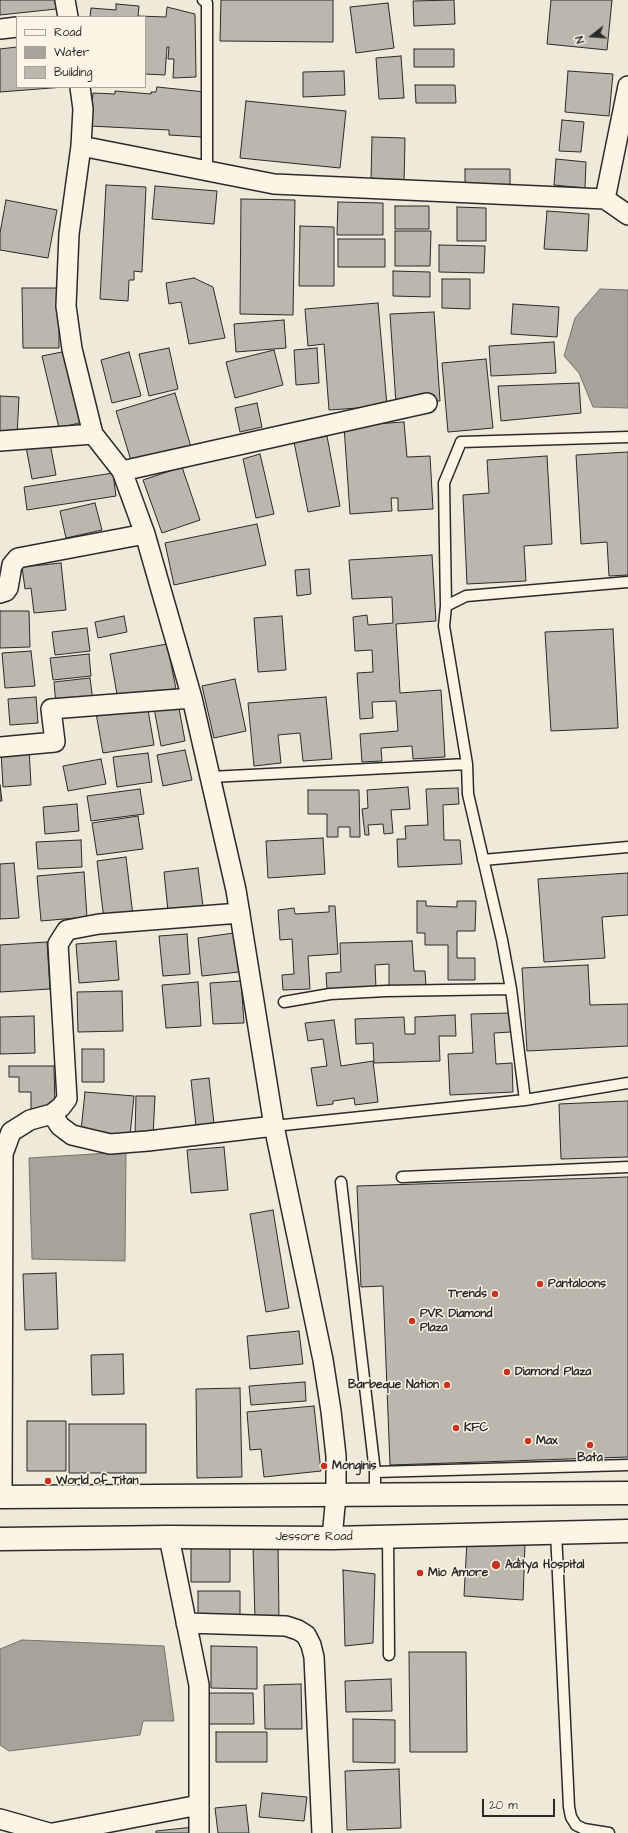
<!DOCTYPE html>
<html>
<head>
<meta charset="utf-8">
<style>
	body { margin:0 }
	#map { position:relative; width:628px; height:1833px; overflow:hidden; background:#efe9da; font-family:"Architects Daughter",sans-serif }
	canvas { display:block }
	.legend { position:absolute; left:16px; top:16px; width:130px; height:72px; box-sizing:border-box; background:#fcf5e5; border:1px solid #a8a49b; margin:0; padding:5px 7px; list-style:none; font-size:12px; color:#2b2b2b }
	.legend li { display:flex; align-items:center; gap:8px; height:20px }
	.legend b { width:20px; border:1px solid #a8a49b }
	.north { position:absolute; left:572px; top:16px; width:40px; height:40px; -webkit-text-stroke:3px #fcf5e5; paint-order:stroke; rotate:253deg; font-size:11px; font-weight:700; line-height:16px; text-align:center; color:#2b2b2b }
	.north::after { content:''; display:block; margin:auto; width:14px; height:18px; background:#2b2b2b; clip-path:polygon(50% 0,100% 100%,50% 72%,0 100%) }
	.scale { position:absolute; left:482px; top:1799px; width:73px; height:18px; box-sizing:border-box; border:2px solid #2b2b2b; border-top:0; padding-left:5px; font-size:12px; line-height:14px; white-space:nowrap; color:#2b2b2b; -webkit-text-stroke:3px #fcf5e5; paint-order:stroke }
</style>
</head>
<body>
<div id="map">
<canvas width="628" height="1833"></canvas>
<ul class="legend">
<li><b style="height:5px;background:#fcf5e5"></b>Road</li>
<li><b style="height:11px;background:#a6a399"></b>Water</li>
<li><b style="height:11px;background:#bcb7ac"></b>Building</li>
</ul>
<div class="north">N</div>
<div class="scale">20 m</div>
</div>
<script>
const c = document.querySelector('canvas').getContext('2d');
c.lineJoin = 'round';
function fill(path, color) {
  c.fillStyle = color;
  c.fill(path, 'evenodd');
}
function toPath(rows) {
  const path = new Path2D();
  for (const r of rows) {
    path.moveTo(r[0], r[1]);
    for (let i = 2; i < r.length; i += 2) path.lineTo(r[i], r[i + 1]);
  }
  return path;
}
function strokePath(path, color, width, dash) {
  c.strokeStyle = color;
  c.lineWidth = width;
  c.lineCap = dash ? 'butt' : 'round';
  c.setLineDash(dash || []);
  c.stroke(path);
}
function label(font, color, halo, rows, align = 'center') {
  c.font = font + ' "Architects Daughter",sans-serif';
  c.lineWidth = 3;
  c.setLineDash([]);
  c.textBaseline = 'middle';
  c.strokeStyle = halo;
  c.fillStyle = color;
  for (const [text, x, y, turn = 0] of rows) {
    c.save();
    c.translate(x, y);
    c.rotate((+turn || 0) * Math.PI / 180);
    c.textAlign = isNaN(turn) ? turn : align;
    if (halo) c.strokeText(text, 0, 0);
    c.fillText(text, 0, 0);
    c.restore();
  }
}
const water = toPath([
	[600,289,628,290,628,408,593,407,579,373,564,356,575,318,600,289],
	[126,1152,125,1261,32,1259,29,1158,126,1152],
	[22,1640,164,1646,174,1721,143,1721,140,1735,9,1751,0,1745,0,1649,22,1640]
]);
fill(water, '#a6a399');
strokePath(water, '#75736d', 1);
const building = toPath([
	[0,0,55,0,56,9,0,15,0,0],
	[221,0,333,0,333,42,220,41,221,0],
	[454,0,455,24,414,26,413,1,454,0],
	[551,0,612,0,607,50,547,44,551,0],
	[388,3,394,48,356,53,350,7,388,3],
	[116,4,139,6,138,16,166,17,167,7,195,14,196,77,173,78,174,59,168,59,169,47,167,47,165,75,145,74,145,17,90,17,91,8,116,10,116,4],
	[17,47,17,87,64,87,0,92,0,49,17,47],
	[414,49,454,49,454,67,414,67,414,49],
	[401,56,404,98,379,99,376,58,401,56],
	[344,71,345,95,303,97,303,72,344,71],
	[568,71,613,74,609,116,565,112,568,71],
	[415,85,455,85,456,103,416,103,415,85],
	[157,87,205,92,202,137,169,135,169,130,90,126,93,93,115,94,115,91,151,94,151,92,156,92,157,87],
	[246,101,346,111,340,168,240,158,246,101],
	[562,120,584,122,581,152,559,151,562,120],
	[372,137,405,138,404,183,371,182,372,137],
	[556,159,586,162,585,188,554,185,556,159],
	[465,169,510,169,510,189,465,188,465,169],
	[106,185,146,187,142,272,134,271,134,280,129,280,128,301,100,299,106,185],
	[155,186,217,191,214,224,152,219,155,186],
	[241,199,295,200,293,315,240,314,241,199],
	[6,200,57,210,48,258,0,250,0,233,6,200],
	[338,202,383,203,383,235,337,235,338,202],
	[395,206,429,206,429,229,395,229,395,206],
	[457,207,486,208,486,241,457,241,457,207],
	[547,211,589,214,587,251,544,249,547,211],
	[300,226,334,227,334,286,299,286,300,226],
	[395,231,431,231,430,266,395,266,395,231],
	[338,239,385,239,385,267,338,267,338,239],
	[439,245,485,246,484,273,439,272,439,245],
	[393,271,430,272,430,297,393,296,393,271],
	[194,278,213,287,225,338,189,344,181,302,169,304,166,283,194,278],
	[442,279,470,279,470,309,442,308,442,279],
	[22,288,59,288,59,348,23,348,22,288],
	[378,303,387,406,329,410,324,344,308,346,305,309,378,303],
	[513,304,559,307,557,337,511,334,513,304],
	[434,312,440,401,396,404,390,314,434,312],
	[284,320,286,348,236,352,234,324,284,320],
	[554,342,556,373,491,376,489,346,554,342],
	[169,348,178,389,149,396,139,354,169,348],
	[317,348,319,383,296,385,294,350,317,348],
	[274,350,283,385,235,398,226,362,274,350],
	[67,351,83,422,59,428,42,356,67,351],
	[129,352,141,396,112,403,101,360,129,352],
	[486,359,493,428,448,432,442,363,486,359],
	[579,383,581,413,501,421,498,386,579,383],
	[175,393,191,447,132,464,116,411,175,393],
	[0,396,19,397,17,436,0,435,0,396],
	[257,403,262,427,240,432,235,408,257,403],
	[404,422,407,457,430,456,433,509,398,511,398,498,391,498,392,511,350,514,344,426,404,422],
	[327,436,340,506,308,512,294,442,327,436],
	[50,443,56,475,32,479,26,447,50,443],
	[628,452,628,575,609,576,607,542,581,544,576,455,628,452],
	[260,454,274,514,256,518,243,459,260,454],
	[547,456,552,544,524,546,526,581,467,584,463,495,489,493,487,460,547,456],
	[182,467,200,520,162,533,143,480,182,467],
	[113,473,116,496,27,510,24,487,113,473],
	[95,503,102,530,66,538,60,511,95,503],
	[257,524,266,565,174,585,165,543,257,524],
	[432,555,436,621,396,624,400,693,441,690,445,757,413,759,412,746,381,748,382,761,362,762,360,734,398,731,396,701,372,702,373,718,360,719,357,673,373,672,372,650,355,651,353,617,367,615,368,625,393,623,392,597,352,599,349,560,432,555],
	[61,563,66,610,34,613,31,588,25,589,22,567,61,563],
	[309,569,311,594,297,596,295,570,309,569],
	[0,611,29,611,30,647,0,648,0,611],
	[124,616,127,632,98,638,95,622,124,616],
	[282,616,286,670,258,672,254,618,282,616],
	[87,628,90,651,55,655,52,632,87,628],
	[613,629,618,728,551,731,545,632,613,629],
	[167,644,176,689,118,700,110,654,167,644],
	[31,651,35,686,5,688,2,653,31,651],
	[89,654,91,676,53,680,50,658,89,654],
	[90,678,93,701,56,705,54,682,90,678],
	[235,679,246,731,214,738,202,686,235,679],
	[36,697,38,723,10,725,8,699,36,697],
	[326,697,332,759,303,761,300,733,278,735,281,763,254,766,248,703,326,697],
	[178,703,185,741,161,746,154,708,178,703],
	[147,704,154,745,103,753,96,713,147,704],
	[29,749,31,785,3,787,1,751,29,749],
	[185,750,192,780,163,786,157,755,185,750],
	[148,753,152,782,117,787,113,757,148,753],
	[101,759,106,784,68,791,63,766,101,759],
	[0,785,2,801,0,801,0,785],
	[408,787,410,809,391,810,393,833,384,834,383,824,368,825,369,835,365,835,362,809,368,808,367,790,408,787],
	[458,788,459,804,443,805,444,840,460,840,462,864,398,867,397,839,406,839,405,826,428,825,426,789,458,788],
	[140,789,144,814,91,821,87,796,140,789],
	[308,790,359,790,360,837,350,837,350,827,338,827,338,837,327,837,327,814,308,814,308,790],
	[77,804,79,831,45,834,43,807,77,804],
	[138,816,143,849,97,855,92,823,138,816],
	[323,838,325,874,268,878,266,841,323,838],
	[81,840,82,867,38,869,36,842,81,840],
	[126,857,133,916,104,920,97,861,126,857],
	[14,863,19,918,0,919,0,864,14,863],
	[198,868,203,906,168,911,164,872,198,868],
	[84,872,87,917,41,921,37,876,84,872],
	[628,873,628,915,602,917,605,958,544,962,538,879,628,873],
	[417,901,426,901,426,906,457,907,457,901,476,901,475,931,457,931,457,958,475,958,475,980,448,980,448,945,425,945,425,933,417,933,417,901],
	[329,906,335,906,338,954,308,956,310,989,283,990,282,975,294,974,292,939,280,940,278,910,294,908,295,914,329,912,329,906],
	[234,933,239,972,202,976,198,938,234,933],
	[187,934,190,974,163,976,159,936,187,934],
	[116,941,119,980,79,983,76,944,116,941],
	[412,941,414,971,425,971,426,986,389,987,389,964,375,965,376,988,327,990,326,973,341,972,340,943,412,941],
	[47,942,50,989,0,992,0,945,47,942],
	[588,965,590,1005,628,1004,628,1046,527,1051,522,968,588,965],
	[241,981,244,1023,213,1024,210,983,241,981],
	[198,982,201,1026,166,1028,162,985,198,982],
	[122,991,123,1031,78,1032,77,992,122,991],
	[510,1013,511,1032,494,1033,496,1064,512,1063,513,1092,450,1095,448,1054,473,1053,471,1014,510,1013],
	[455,1015,456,1036,439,1036,440,1061,374,1063,373,1043,356,1044,355,1019,404,1017,405,1034,415,1034,415,1017,455,1015],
	[34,1016,35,1053,0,1054,0,1017,34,1016],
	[334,1020,341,1066,373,1061,378,1102,355,1105,354,1098,333,1101,333,1104,317,1106,311,1068,327,1066,323,1039,308,1041,305,1023,334,1020],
	[82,1049,104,1049,104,1082,82,1082,82,1049],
	[9,1066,54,1066,55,1109,31,1109,31,1092,19,1092,19,1077,9,1077,9,1066],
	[209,1078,214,1124,196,1126,191,1080,209,1078],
	[85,1092,134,1096,130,1136,81,1131,85,1092],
	[136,1096,155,1096,153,1136,135,1135,136,1096],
	[628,1101,628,1157,561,1159,559,1104,628,1101],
	[224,1147,228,1190,191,1193,187,1150,224,1147],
	[628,1177,628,1457,390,1465,383,1286,361,1287,357,1186,628,1177],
	[273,1210,289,1308,266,1312,250,1214,273,1210],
	[56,1273,58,1329,25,1330,23,1274,56,1273],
	[299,1331,303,1364,250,1369,247,1336,299,1331],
	[123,1354,124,1394,92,1395,91,1355,123,1354],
	[305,1382,306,1401,251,1405,249,1386,305,1382],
	[240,1388,242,1477,197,1478,196,1389,240,1388],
	[314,1406,321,1471,264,1477,261,1449,250,1450,247,1412,314,1406],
	[27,1421,66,1421,66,1471,27,1471,27,1421],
	[69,1424,146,1424,146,1473,69,1473,69,1424],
	[467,1541,525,1544,523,1600,464,1596,467,1541],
	[278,1544,279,1619,255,1619,253,1545,278,1544],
	[191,1545,230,1546,230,1582,191,1582,191,1545],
	[343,1570,375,1574,373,1643,345,1646,343,1570],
	[198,1591,240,1591,240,1615,198,1615,198,1591],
	[211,1646,257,1647,257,1689,211,1688,211,1646],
	[409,1652,466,1652,467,1752,410,1752,409,1652],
	[391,1679,392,1711,346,1712,345,1681,391,1679],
	[301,1684,302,1729,265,1729,264,1685,301,1684],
	[206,1693,253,1693,254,1724,206,1724,206,1693],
	[353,1719,395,1720,395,1763,353,1762,353,1719],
	[216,1732,267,1732,267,1762,216,1762,216,1732],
	[399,1769,401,1828,347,1830,345,1771,399,1769],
	[262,1793,307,1797,304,1821,259,1817,262,1793],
	[246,1805,249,1833,218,1833,215,1808,246,1805],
	[194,1827,194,1833,156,1833,156,1831,194,1827]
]);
fill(building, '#bcb7ac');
strokePath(building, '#2b2b2b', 1);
const service = toPath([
	[203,0,207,3,207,171],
	[446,606,444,483,461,442,628,437],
	[210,777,467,764],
	[483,860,628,847],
	[284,1002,330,994,386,991,511,989],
	[525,1100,628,1083],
	[274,1126,525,1100,511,989,502,940,468,794,467,764,444,626,446,606,466,596,628,582],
	[402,1177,628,1167],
	[341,1182,375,1472,375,1495],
	[375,1472,628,1465],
	[556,1532,569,1807,571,1817,576,1825,584,1829,609,1833],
	[388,1536,389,1655]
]);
const minor = toPath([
	[65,0,68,17],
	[0,29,17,27],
	[80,87,83,109,81,146,69,234,66,306,72,349,93,434,122,471,145,534,192,698,236,890,274,1126,323,1360,331,1411,336,1456,336,1495,332,1538],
	[81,146,274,184,605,199,628,86],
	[605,199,628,215],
	[0,441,93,434],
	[122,471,427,403],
	[0,593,6,591,8,588,12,565,18,558,145,534],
	[0,747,55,742,51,709,192,698],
	[52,1114,60,1126,72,1135,110,1144,148,1141,274,1126],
	[2,1497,3,1154,11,1132,30,1120,52,1114,61,1107,67,1099,58,944,67,930,99,924,240,913],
	[169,1537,199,1685,199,1833],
	[186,1623,286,1626,298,1630,306,1635,311,1645,314,1657,322,1833],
	[0,1819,49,1833],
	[53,1833,199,1805]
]);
const primary = toPath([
	[0,1497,628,1493],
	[0,1539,169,1537,332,1538,628,1531]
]);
strokePath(service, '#2b2b2b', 13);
strokePath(minor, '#2b2b2b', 22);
strokePath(primary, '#2b2b2b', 25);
strokePath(service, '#fcf5e5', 10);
strokePath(minor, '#fcf5e5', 19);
strokePath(primary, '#fcf5e5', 22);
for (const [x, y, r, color] of [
	[540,1284,4,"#c8321e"],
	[495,1294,4,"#c8321e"],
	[412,1321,4,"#c8321e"],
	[507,1372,4,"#c8321e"],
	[447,1385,4,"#c8321e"],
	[456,1428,4,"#c8321e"],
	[528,1441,4,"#c8321e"],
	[590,1445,4,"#c8321e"],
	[324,1466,4,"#c8321e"],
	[48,1481,4,"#c8321e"],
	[496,1565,5,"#c8321e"],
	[420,1573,4,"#c8321e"]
]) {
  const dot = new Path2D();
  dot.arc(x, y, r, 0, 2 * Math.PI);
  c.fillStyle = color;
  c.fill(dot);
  strokePath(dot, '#fcf5e5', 1.5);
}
label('bold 12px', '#2b2b2b', '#fcf5e5', [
	["Pantaloons",548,1284],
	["Trends",487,1294,"right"],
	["PVR Diamond",420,1314],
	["Plaza",420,1328],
	["Diamond Plaza",515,1372],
	["Barbeque Nation",439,1385,"right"],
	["KFC",464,1428],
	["Max",536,1441],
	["Bata",590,1458,"center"],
	["Monginis",332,1466],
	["World of Titan",56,1481],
	["Aditya Hospital",505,1565],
	["Mio Amore",428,1573]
], 'left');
label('12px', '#2b2b2b', '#fcf5e5', [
	["Jessore Road",314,1537]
]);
</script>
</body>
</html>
